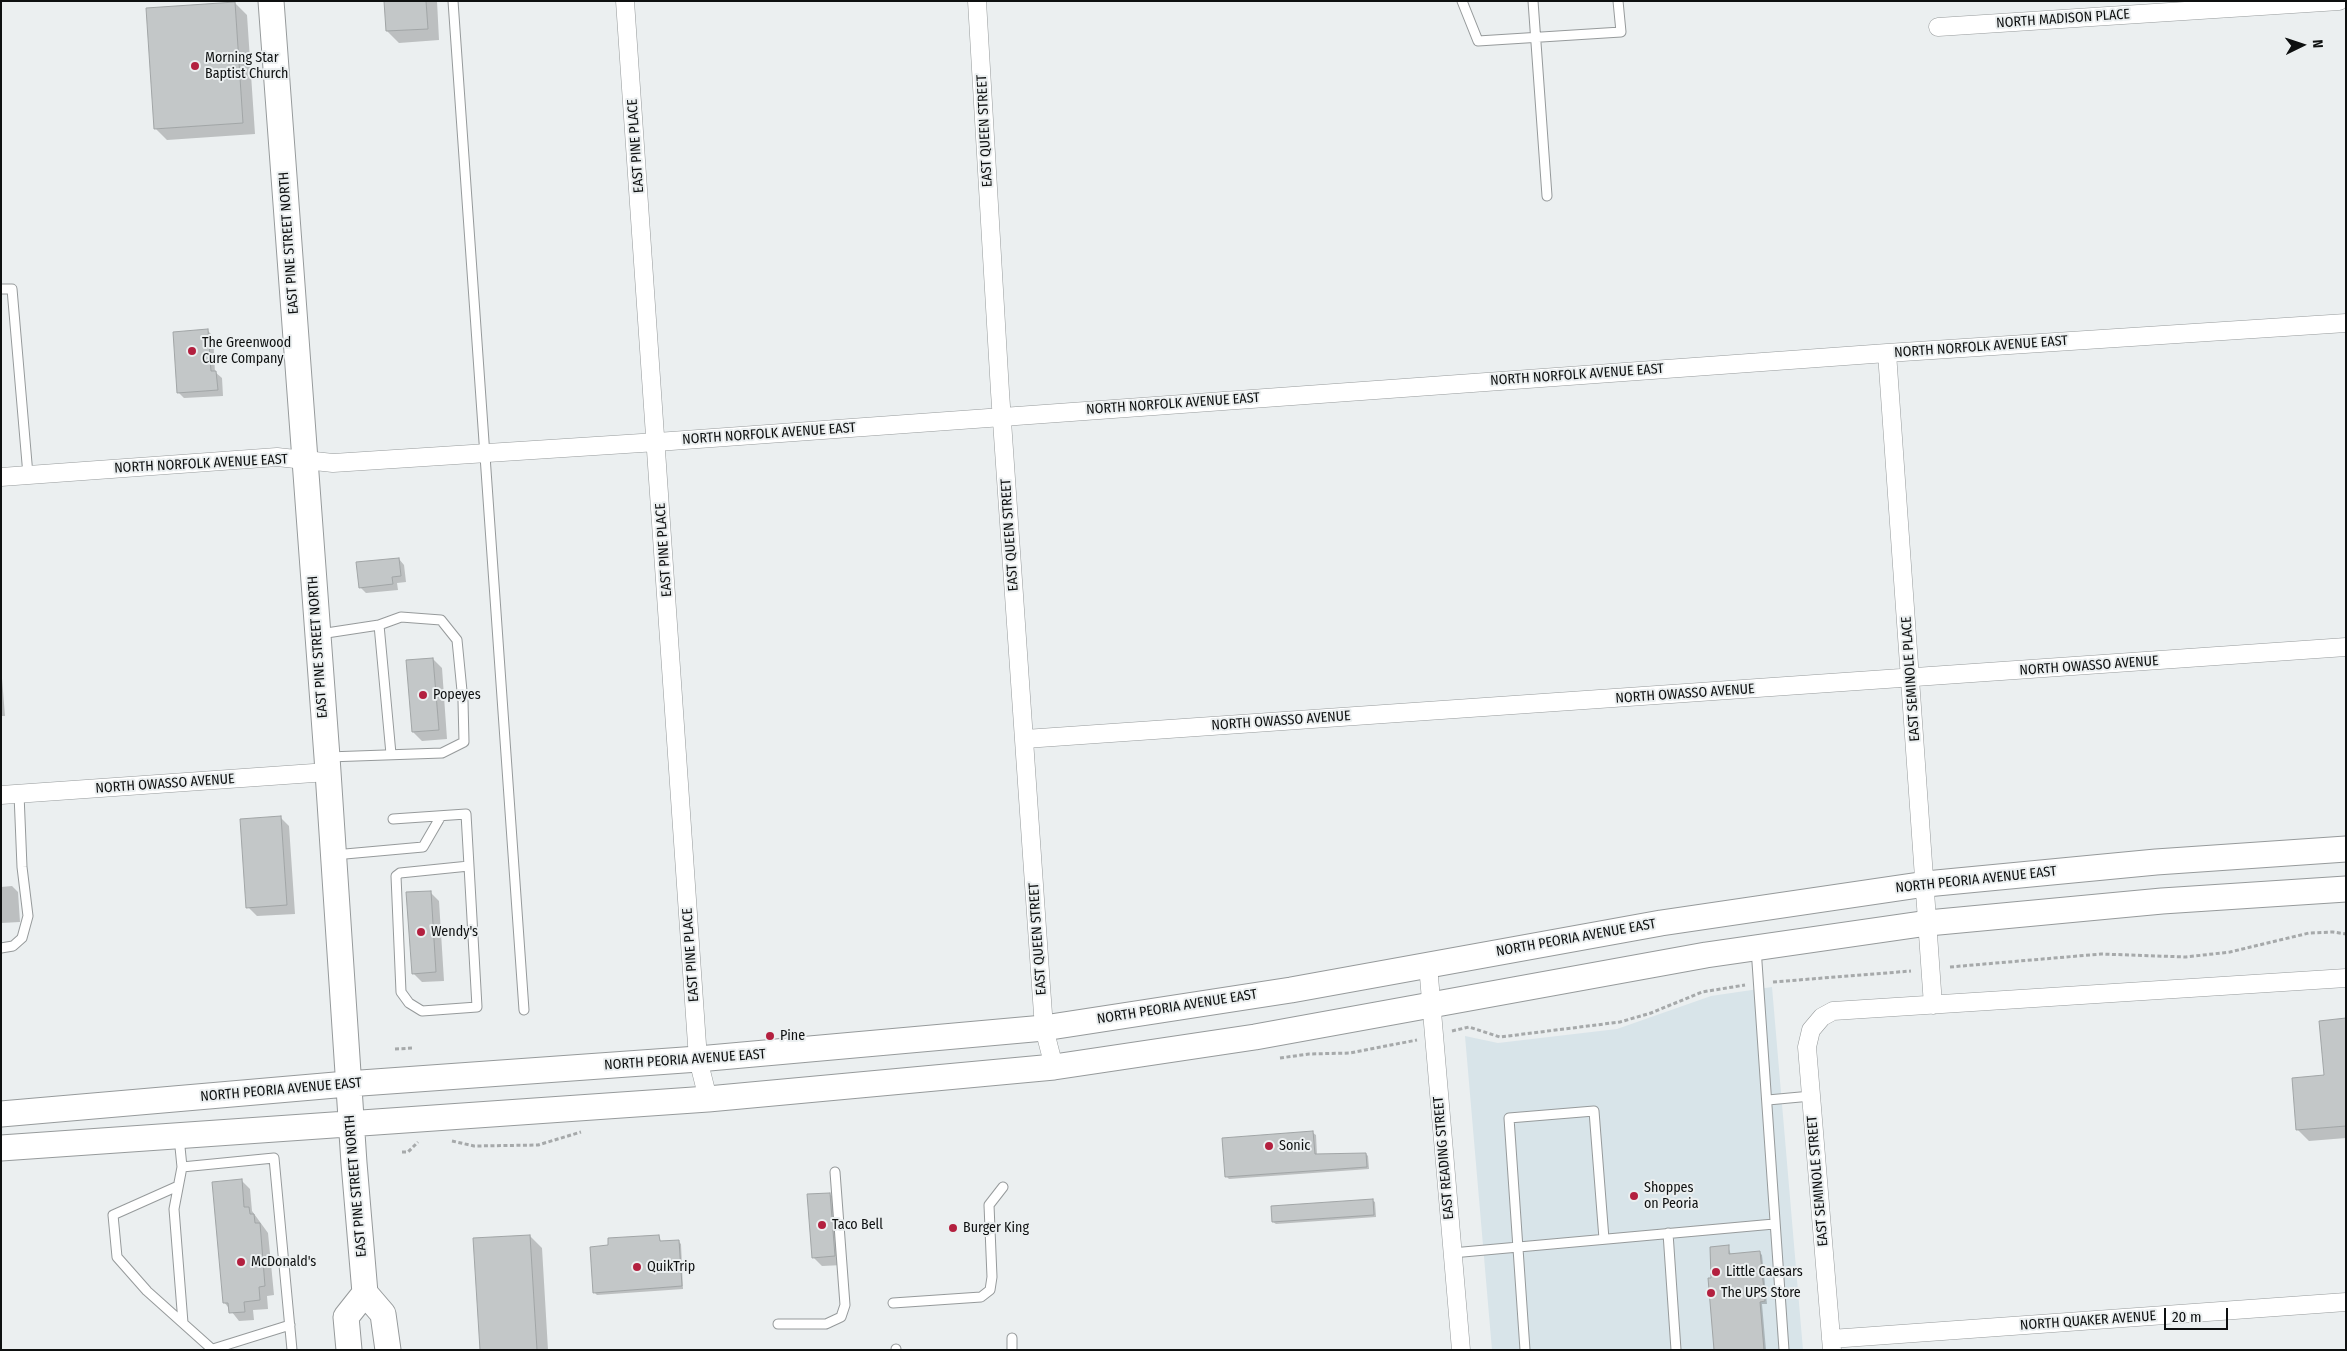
<!DOCTYPE html>
<html>
<head>
<meta charset="utf-8">
<style>
	body { margin:0 }
	#map { position:relative; width:2347px; height:1351px; overflow:hidden; background:#ebeff0; font-family:"Fira Sans Condensed",sans-serif }
	canvas { display:block }
	.frame { position:absolute; inset:0; border:2px solid #0e1010; pointer-events:none }
	.north { position:absolute; left:2277px; top:20px; width:50px; height:50px; -webkit-text-stroke:4px #ebeff0; paint-order:stroke; rotate:86deg; font-size:14px; font-weight:700; line-height:20px; text-align:center; color:#0e1010 }
	.north::after { content:''; display:block; margin:auto; width:18px; height:22px; background:#0e1010; clip-path:polygon(50% 0,100% 100%,50% 72%,0 100%) }
	.scale { position:absolute; left:2164px; top:1308px; width:64px; height:22px; box-sizing:border-box; border:2px solid #0e1010; border-top:0; padding-left:6px; font-size:15px; line-height:18px; white-space:nowrap; color:#0e1010; -webkit-text-stroke:4px #ebeff0; paint-order:stroke }
</style>
</head>
<body>
<div id="map">
<canvas width="2347" height="1351"></canvas>
<div class="frame"></div>
<div class="north">N</div>
<div class="scale">20 m</div>
</div>
<script>
const c = document.querySelector('canvas').getContext('2d');
c.lineJoin = 'round';
function fill(path, color) {
  c.fillStyle = color;
  c.fill(path, 'evenodd');
}
function toPath(rows) {
  const path = new Path2D();
  for (const r of rows) {
    path.moveTo(r[0], r[1]);
    for (let i = 2; i < r.length; i += 2) path.lineTo(r[i], r[i + 1]);
  }
  return path;
}
function strokePath(path, color, width, dash) {
  c.strokeStyle = color;
  c.lineWidth = width;
  c.lineCap = dash ? 'butt' : 'round';
  c.setLineDash(dash || []);
  c.stroke(path);
}
function label(font, color, halo, rows, align = 'center') {
  c.font = font + ' "Fira Sans Condensed",sans-serif';
  c.lineWidth = 4;
  c.setLineDash([]);
  c.textBaseline = 'middle';
  c.strokeStyle = halo;
  c.fillStyle = color;
  for (const [text, x, y, turn = 0] of rows) {
    c.save();
    c.translate(x, y);
    c.rotate((+turn || 0) * Math.PI / 180);
    c.textAlign = isNaN(turn) ? turn : align;
    if (halo) c.strokeText(text, 0, 0);
    c.fillText(text, 0, 0);
    c.restore();
  }
}
fill(toPath([
	[1772,987,1803,1350,1492,1350,1465,1036,1498,1043,1617,1029,1711,996]
]), '#d8e4e9');
fill(toPath([
	[385,1,437,1,439,40,399,43,387,31],
	[235,3,247,15,255,134,167,140,155,128],
	[207,330,213,336,215,372,222,378,223,396,184,398,178,392],
	[399,559,404,565,406,582,397,583,398,590,366,593,360,587],
	[433,659,442,668,447,739,422,741,413,732],
	[1,666,5,716,1,716],
	[280,817,289,826,295,914,257,916,248,907],
	[12,886,18,892,20,922,1,923,1,887],
	[430,892,439,901,444,981,422,982,413,973],
	[2346,1020,2346,1138,2309,1141,2297,1129,2325,1076],
	[1313,1133,1316,1135,1317,1155,1366,1154,1368,1156,1369,1169,1229,1179,1227,1177],
	[241,1180,250,1189,252,1211,268,1233,274,1295,267,1296,268,1309,253,1310,254,1320,239,1321,224,1302],
	[830,1194,839,1203,843,1265,822,1266,813,1257],
	[1372,1200,1375,1202,1376,1217,1276,1224,1273,1222],
	[530,1236,542,1248,548,1350,481,1350],
	[659,1236,661,1242,678,1241,681,1244,683,1289,597,1295,594,1292,610,1247],
	[1728,1246,1731,1255,1760,1253,1762,1255,1767,1304,1762,1304,1766,1350,1715,1350,1712,1279]
]), '#0003');
const building = toPath([
	[384,1,426,1,428,29,386,31,384,1],
	[235,2,243,123,154,129,146,8,235,2],
	[208,329,211,371,216,371,218,390,177,393,173,332,208,329],
	[399,558,401,576,392,577,393,584,359,588,356,562,399,558],
	[433,658,439,730,412,732,406,660,433,658],
	[281,816,287,905,246,908,240,819,281,816],
	[431,891,436,972,412,974,406,892,431,891],
	[2346,1018,2346,1126,2296,1130,2292,1078,2324,1075,2319,1021,2346,1018],
	[1313,1131,1315,1154,1366,1153,1367,1167,1225,1177,1222,1138,1313,1131],
	[242,1179,244,1207,249,1207,250,1214,254,1214,255,1223,260,1223,265,1286,259,1287,260,1300,244,1302,245,1312,229,1313,228,1303,223,1303,212,1182,242,1179],
	[830,1193,835,1256,812,1258,807,1194,830,1193],
	[1373,1199,1374,1215,1272,1222,1271,1206,1373,1199],
	[530,1235,537,1350,480,1350,473,1238,530,1235],
	[659,1235,660,1241,679,1240,682,1286,593,1293,590,1247,608,1245,608,1238,659,1235],
	[1729,1245,1729,1254,1760,1251,1765,1301,1760,1302,1764,1350,1714,1350,1708,1278,1711,1278,1710,1247,1729,1245]
]);
fill(building, '#c3c7c8');
strokePath(building, '#a1a5a6', 1);
const lane = toPath([
	[453,1,524,1010],
	[1462,1,1478,41,1621,32,1618,1],
	[1533,1,1547,196],
	[1,289,12,289,28,475],
	[379,625,391,754],
	[320,634,379,625,401,617,441,620,457,640,463,701,464,742,442,753,328,757],
	[393,819,466,814,469,866,477,1007,422,1011,409,1003,401,992,396,876,400,873,469,866],
	[334,855,423,847,441,816],
	[1,948,13,946,22,938,28,916,22,867,19,794],
	[1756,948,1784,1350],
	[1768,1100,1811,1096],
	[179,1137,182,1167,174,1209,183,1323],
	[182,1167,274,1158,292,1350],
	[178,1186,113,1215,117,1257,147,1291,213,1350],
	[1668,1233,1676,1350],
	[1452,1253,1774,1224],
	[893,1303,981,1297,990,1290,992,1277,989,1205,1003,1187],
	[778,1324,826,1324,841,1317,845,1305,835,1172],
	[1012,1338,1012,1350],
	[213,1349,290,1325],
	[896,1349,896,1350],
	[1525,1350,1509,1118,1594,1111,1604,1239]
]);
const street = toPath([
	[625,1,698,1059,708,1099],
	[977,1,1000,392,1041,986,1044,1028,1054,1067],
	[1938,27,2339,1],
	[1887,353,1933,1005],
	[1,477,277,457,333,463,657,442,1887,353,2346,323],
	[1025,739,2346,647],
	[1,795,328,772],
	[1428,965,1461,1350],
	[1831,1339,2346,1302],
	[1832,1350,1807,1047,1811,1030,1822,1017,1833,1011,2346,978]
]);
const secondary = toPath([
	[271,1,327,757,354,1163,365,1293,383,1314,388,1350],
	[1,1114,347,1084,698,1059,1044,1028,1291,990,1661,923,1926,884,2156,862,2346,849],
	[1,1148,708,1099,1054,1067,1255,1037,1706,955,1928,923,2162,901,2346,889],
	[349,1350,346,1317,365,1293]
]);
strokePath(lane, '#969a9b', 11);
strokePath(street, '#969a9b', 19);
strokePath(secondary, '#969a9b', 27);
strokePath(toPath([
	[1950,967,2101,954,2186,957,2230,952,2309,933,2333,932,2346,934],
	[1773,982,1911,971],
	[1452,1031,1469,1027,1500,1037,1620,1022,1651,1013,1702,992,1745,985],
	[395,1049,414,1048],
	[1280,1058,1309,1054,1350,1053,1417,1040],
	[452,1141,474,1146,538,1145,581,1132],
	[402,1152,408,1152,418,1142]
]), '#a6a9aa', 3, [4, 2.5]);
strokePath(lane, '#fff', 9);
strokePath(street, '#fff', 18);
strokePath(secondary, '#fff', 25);
for (const [x, y, r, color] of [
	[195,66,5,"#b3203f"],
	[192,351,5,"#b3203f"],
	[423,695,5,"#b3203f"],
	[421,932,5,"#b3203f"],
	[770,1036,5,"#b3203f"],
	[1269,1146,5,"#b3203f"],
	[1634,1196,5,"#b3203f"],
	[822,1225,5,"#b3203f"],
	[953,1228,5,"#b3203f"],
	[241,1262,5,"#b3203f"],
	[637,1267,5,"#b3203f"],
	[1716,1272,5,"#b3203f"],
	[1711,1293,5,"#b3203f"]
]) {
  const dot = new Path2D();
  dot.arc(x, y, r, 0, 2 * Math.PI);
  c.fillStyle = color;
  c.fill(dot);
  strokePath(dot, '#ebeff0', 2);
}
label('14px', '#0e1010', '#ebeff0', [
	["NORTH MADISON PLACE",2063,19,-4],
	["EAST QUEEN STREET",985,131,-93],
	["EAST PINE PLACE",636,146,-94],
	["EAST PINE STREET NORTH",289,243,-94],
	["NORTH NORFOLK AVENUE EAST",1981,347,-4],
	["NORTH NORFOLK AVENUE EAST",1577,375,-4],
	["NORTH NORFOLK AVENUE EAST",1173,404,-4],
	["NORTH NORFOLK AVENUE EAST",769,434,-4],
	["NORTH NORFOLK AVENUE EAST",201,464,-3],
	["EAST QUEEN STREET",1010,535,-94],
	["EAST PINE PLACE",664,550,-94],
	["EAST PINE STREET NORTH",318,647,-94],
	["NORTH OWASSO AVENUE",2089,666,-4],
	["EAST SEMINOLE PLACE",1911,679,-94],
	["NORTH OWASSO AVENUE",1685,694,-4],
	["NORTH OWASSO AVENUE",1281,721,-4],
	["NORTH OWASSO AVENUE",165,784,-4],
	["NORTH PEORIA AVENUE EAST",1976,880,-6],
	["NORTH PEORIA AVENUE EAST",1576,938,-10],
	["EAST QUEEN STREET",1038,939,-94],
	["EAST PINE PLACE",691,955,-94],
	["NORTH PEORIA AVENUE EAST",1177,1007,-9],
	["NORTH PEORIA AVENUE EAST",685,1060,-4],
	["NORTH PEORIA AVENUE EAST",281,1090,-5],
	["EAST READING STREET",1444,1158,-95],
	["EAST SEMINOLE STREET",1818,1181,-95],
	["EAST PINE STREET NORTH",356,1186,-95],
	["NORTH QUAKER AVENUE",2088,1321,-4]
]);
label('14px', '#0e1010', '#ebeff0', [
	["Morning Star",205,58],
	["Baptist Church",205,74],
	["The Greenwood",202,343],
	["Cure Company",202,359],
	["Popeyes",433,695],
	["Wendy's",431,932],
	["Pine",780,1036],
	["Sonic",1279,1146],
	["Shoppes",1644,1188],
	["on Peoria",1644,1204],
	["Taco Bell",832,1225],
	["Burger King",963,1228],
	["McDonald's",251,1262],
	["QuikTrip",647,1267],
	["Little Caesars",1726,1272],
	["The UPS Store",1721,1293]
], 'left');
</script>
</body>
</html>
